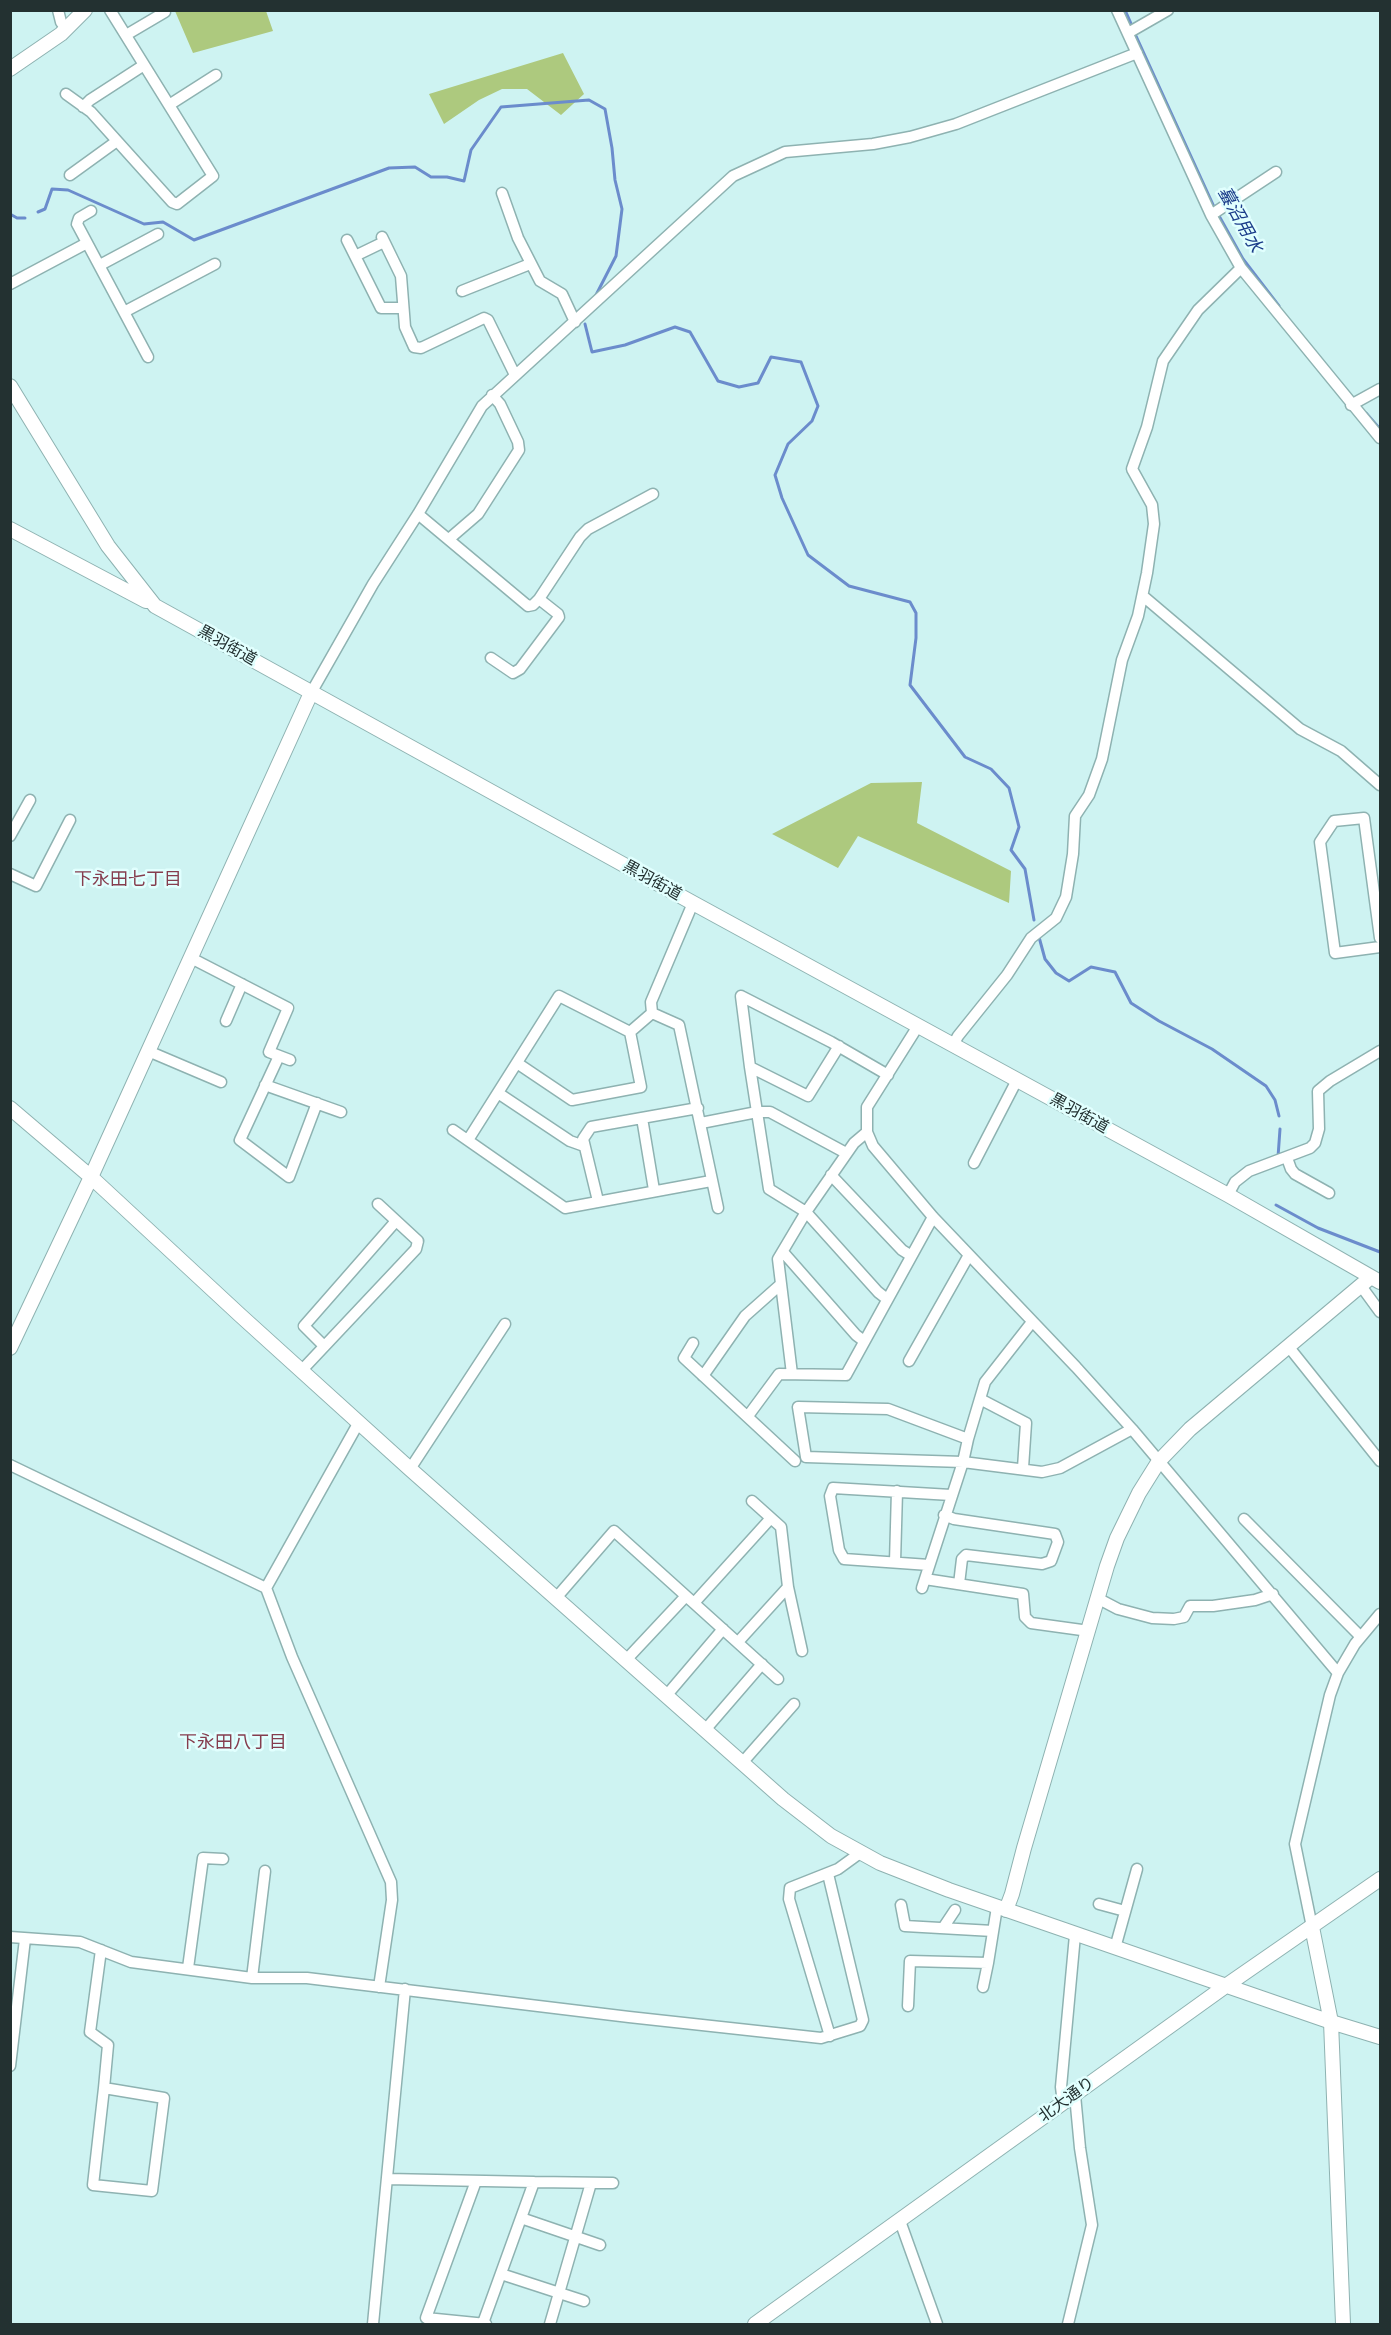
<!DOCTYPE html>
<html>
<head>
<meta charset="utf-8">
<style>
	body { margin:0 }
	#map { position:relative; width:1391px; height:2335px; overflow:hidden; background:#cef3f2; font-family:"DejaVu Sans",sans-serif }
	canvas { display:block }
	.frame { position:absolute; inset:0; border:12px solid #233131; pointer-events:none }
</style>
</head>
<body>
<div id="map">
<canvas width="1391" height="2335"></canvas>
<div class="frame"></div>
</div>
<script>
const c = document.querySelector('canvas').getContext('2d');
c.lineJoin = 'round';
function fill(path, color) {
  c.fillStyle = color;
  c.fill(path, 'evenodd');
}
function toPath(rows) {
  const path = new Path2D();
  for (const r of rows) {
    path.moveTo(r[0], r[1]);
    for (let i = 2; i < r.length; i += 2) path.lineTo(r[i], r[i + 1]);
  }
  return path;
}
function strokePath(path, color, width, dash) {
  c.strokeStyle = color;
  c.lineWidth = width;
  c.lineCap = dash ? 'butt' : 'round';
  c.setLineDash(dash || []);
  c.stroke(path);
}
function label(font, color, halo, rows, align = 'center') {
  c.font = font + ' "DejaVu Sans","Noto Sans JP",sans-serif';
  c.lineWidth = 5;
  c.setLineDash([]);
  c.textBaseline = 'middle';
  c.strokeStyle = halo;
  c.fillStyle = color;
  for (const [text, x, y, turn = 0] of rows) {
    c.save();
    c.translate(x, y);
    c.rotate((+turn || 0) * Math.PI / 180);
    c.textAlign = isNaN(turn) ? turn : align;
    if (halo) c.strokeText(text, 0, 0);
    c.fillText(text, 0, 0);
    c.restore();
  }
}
fill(toPath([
	[175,11,266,11,273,31,193,53],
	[563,53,584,94,561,115,527,89,502,89,479,100,444,124,429,94],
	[922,782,917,823,1011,871,1009,903,858,836,838,868,772,834,871,783]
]), '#adc97e');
strokePath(toPath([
	[1125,10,1133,28],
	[1136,36,1215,209],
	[38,212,45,209,52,189,68,190,144,224,163,222,194,240,389,168,415,167,431,177,447,177,464,181,471,150,501,107,589,100,605,109,612,148,615,180,622,209,616,256,595,297],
	[10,214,17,218,25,218],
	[1218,214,1243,259,1279,306],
	[585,324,592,352,625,345,675,327,690,332,718,381,739,387,758,383,771,357,801,362,818,406,812,421,788,444,775,475,782,498,808,555,849,586,910,602,916,613,916,638,910,685,965,757,991,769,1009,788,1019,827,1011,850,1025,869,1034,920],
	[1366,413,1380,429],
	[1039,937,1045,959,1056,973,1069,981,1091,967,1115,972,1131,1003,1159,1021,1212,1049,1266,1086,1275,1100,1279,1116],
	[1278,1157,1280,1129],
	[1276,1205,1318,1228,1380,1252]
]), '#6b8ccc', 3);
const minor = toPath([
	[58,10,61,22,66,29],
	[1117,10,1211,215,1241,268,1380,438],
	[1128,33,1168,10],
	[126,35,165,12],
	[66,94,91,112,172,202,177,204,213,176,110,10],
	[169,105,216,75],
	[83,107,90,100,144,65],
	[70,175,117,141],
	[502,193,518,238,540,281,562,294,575,322],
	[91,211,79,218,77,224,148,357],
	[1211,215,1276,172],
	[382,237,401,276,405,327,414,347,421,348,484,318,488,320,515,375],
	[347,240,381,308,403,308],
	[355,256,384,242],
	[100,265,158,234],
	[10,284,87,243],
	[462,291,530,264],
	[124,312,215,264],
	[1351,405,1380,389],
	[418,514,528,606,533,605,539,599,580,537,588,529,653,494],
	[449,539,478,514,519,450,518,442,500,404,492,395],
	[1143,596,1300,729,1341,751,1380,785],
	[491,658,513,673,520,669,559,617,558,614,539,599],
	[311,693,373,584,418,514,482,406,733,176,785,152,873,144,910,137,956,124,1137,53],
	[10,836,30,800],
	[10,874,36,886,70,820],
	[693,903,651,1002,652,1013,679,1025,718,1208],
	[1380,938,1364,818,1334,821,1320,842,1335,953,1380,947],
	[191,958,288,1008,269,1052,290,1060],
	[741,996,750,1067,769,1189,806,1212,854,1143,867,1132],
	[741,996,831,1042,888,1075],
	[226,1021,242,984],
	[918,1026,867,1107,867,1132,873,1146,933,1217,1076,1367,1132,1429,1338,1673],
	[953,1045,958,1036,1007,975,1031,938,1056,918,1066,897,1073,854,1075,816,1089,795,1102,759,1122,660,1138,616,1147,573,1154,524,1152,505,1132,469,1147,427,1163,361,1198,310,1241,268],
	[148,1051,221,1082],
	[279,1056,240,1140,289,1177,317,1103],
	[517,1063,572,1100,641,1087,630,1032,652,1013],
	[750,1067,808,1096,839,1046],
	[265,1085,341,1112],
	[498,1093,570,1141,584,1146],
	[642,1118,654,1190],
	[701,1123,757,1112,770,1112,846,1153],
	[453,1130,565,1208,711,1181],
	[468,1140,559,996,630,1032],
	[1287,1158,1291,1169,1295,1174,1329,1193],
	[974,1163,1017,1080],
	[831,1175,902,1250,910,1255],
	[1228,1195,1235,1182,1249,1171,1310,1148,1315,1143,1319,1129,1318,1091,1330,1081,1380,1051],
	[598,1201,583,1139,591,1127,698,1108],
	[783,1252,856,1335,864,1341],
	[1361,1286,1380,1312],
	[1032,1322,985,1382,968,1439,888,1409,798,1407,806,1457,963,1462,1042,1472,1060,1468,1132,1429],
	[693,1343,684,1358,795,1461],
	[324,1346,304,1326,396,1221],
	[1288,1346,1380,1461],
	[909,1361,969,1255],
	[302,1370,416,1249,418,1241,378,1204],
	[792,1374,778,1259,806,1212,878,1292,887,1299],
	[703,1376,745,1316,781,1284],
	[980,1399,1026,1423,1023,1468],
	[748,1416,779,1374,846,1375,933,1217],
	[10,1465,266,1588,292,1657,391,1882,392,1900,379,1987],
	[410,1469,505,1324],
	[752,1501,781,1527,788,1587,802,1651],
	[944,1515,954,1519,1055,1534,1058,1542,1051,1561,1042,1564,966,1555,962,1559,959,1584],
	[1244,1519,1361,1637],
	[895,1562,897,1491],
	[929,1565,844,1559,839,1550,830,1496,833,1488,951,1495],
	[925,1579,1023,1594,1025,1617,1031,1623,1089,1631],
	[266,1588,359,1422],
	[922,1588,963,1462,968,1439],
	[556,1598,614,1531,778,1679],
	[1097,1598,1118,1609,1152,1618,1174,1619,1184,1617,1190,1606,1213,1606,1255,1600,1273,1594],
	[694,1603,771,1518],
	[738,1642,788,1587],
	[626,1660,686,1596],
	[666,1696,723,1629],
	[705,1730,762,1664],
	[742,1763,794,1704],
	[1099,1904,1125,1911],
	[901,1905,905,1926,993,1931],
	[1312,1927,1295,1844,1330,1695,1338,1673,1355,1644,1380,1614],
	[943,1928,955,1910],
	[10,1937,80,1942,131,1962,252,1978,307,1978,629,2017,821,2038,860,2026,863,2020,828,1874],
	[1115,1948,1137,1869],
	[101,1950,90,2032,108,2045,104,2088,93,2185,152,2191,164,2098,104,2088],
	[188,1968,203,1858,223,1859],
	[252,1978,265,1871],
	[983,1987,988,1963],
	[908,2006,910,1961,988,1963,997,1907],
	[830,2036,789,1899,790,1888,838,1869,860,1853],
	[10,2066,25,1939],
	[1063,2103,1061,2087,1075,1935],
	[387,2179,534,2182,483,2323],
	[476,2181,426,2318,486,2324],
	[534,2182,613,2183],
	[521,2218,600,2245],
	[900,2221,937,2324],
	[501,2274,584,2301],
	[373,2324,405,1989],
	[550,2324,591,2183],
	[1068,2324,1092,2225,1080,2148,1075,2095]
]);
const tertiary = toPath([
	[10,69,61,34,85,10],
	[10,386,108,546,155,606,693,903,1228,1195,1380,1282],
	[10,529,146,601],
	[10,1108,91,1177,241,1316,410,1469,783,1799,831,1836,880,1863,949,1890,1331,2022,1380,2037],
	[10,1348,91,1177,311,693],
	[1006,1910,1012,1894,1024,1848,1107,1566,1117,1538,1139,1493,1159,1461,1190,1429,1371,1277],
	[1312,1927,1331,2022,1343,2324],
	[755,2324,1227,1985,1380,1879]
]);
strokePath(minor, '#8eb2b1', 13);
strokePath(tertiary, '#8eb2b1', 16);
strokePath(minor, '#fff', 10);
strokePath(tertiary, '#fff', 14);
label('16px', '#233131', '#e1fffe', [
	["黒羽街道",227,646,29],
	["黒羽街道",652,881,29],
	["黒羽街道",1079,1114,29],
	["北大通り",1067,2100,-36]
]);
label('italic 18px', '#1b3d8a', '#e1fffe', [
	["蟇沼用水",1239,220,61]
]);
label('18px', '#853d4e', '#e1fffe', [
	["下永田七丁目",128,880],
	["下永田八丁目",233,1743]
]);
</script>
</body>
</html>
